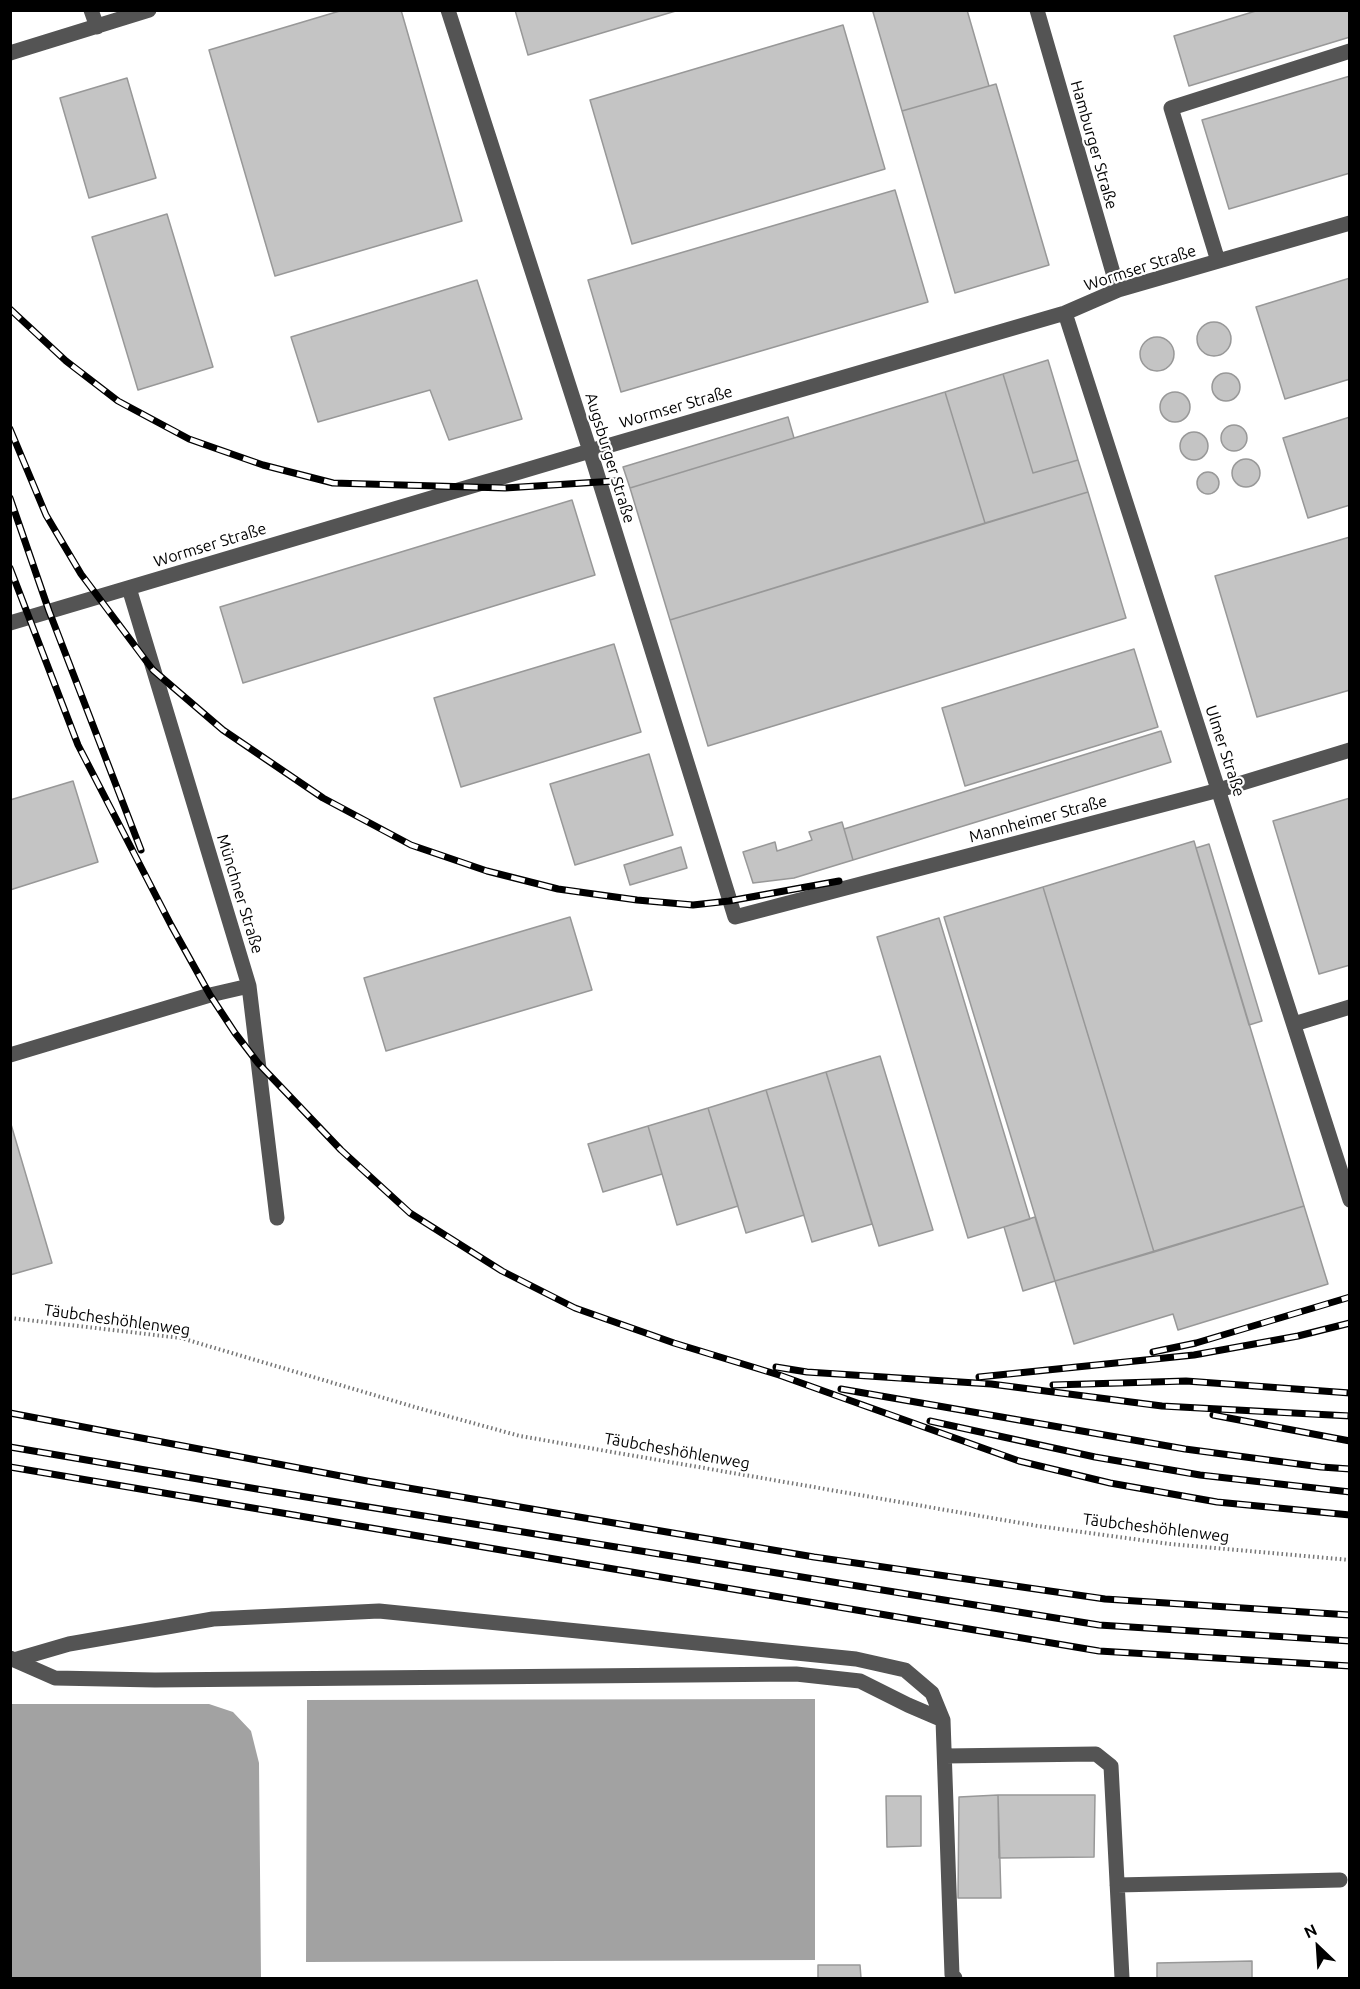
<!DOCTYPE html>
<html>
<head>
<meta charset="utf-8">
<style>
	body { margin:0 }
	#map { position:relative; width:1360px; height:1989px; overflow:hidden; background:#fff; font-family:Ubuntu,sans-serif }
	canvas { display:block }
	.frame { position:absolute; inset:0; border:12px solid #000; pointer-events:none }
	.north { position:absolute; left:1288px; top:1917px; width:60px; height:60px; -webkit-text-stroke:4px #fff; paint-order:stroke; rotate:335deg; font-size:16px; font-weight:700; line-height:24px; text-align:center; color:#000 }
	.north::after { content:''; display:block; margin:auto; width:21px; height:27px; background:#000; clip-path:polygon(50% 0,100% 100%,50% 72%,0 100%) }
</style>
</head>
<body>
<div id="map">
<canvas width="1360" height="1989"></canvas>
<div class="frame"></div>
<div class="north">N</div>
</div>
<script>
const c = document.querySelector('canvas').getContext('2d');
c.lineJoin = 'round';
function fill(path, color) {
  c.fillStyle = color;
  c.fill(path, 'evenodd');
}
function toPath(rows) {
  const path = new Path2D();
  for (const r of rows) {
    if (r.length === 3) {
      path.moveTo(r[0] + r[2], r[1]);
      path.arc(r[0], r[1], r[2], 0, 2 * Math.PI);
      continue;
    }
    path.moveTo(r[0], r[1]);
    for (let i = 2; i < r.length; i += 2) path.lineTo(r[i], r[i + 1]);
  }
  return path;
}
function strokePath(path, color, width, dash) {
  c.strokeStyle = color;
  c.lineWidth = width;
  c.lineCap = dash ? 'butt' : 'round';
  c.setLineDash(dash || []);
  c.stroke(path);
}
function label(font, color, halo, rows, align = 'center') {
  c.font = font + ' Ubuntu,sans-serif';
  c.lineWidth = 4.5;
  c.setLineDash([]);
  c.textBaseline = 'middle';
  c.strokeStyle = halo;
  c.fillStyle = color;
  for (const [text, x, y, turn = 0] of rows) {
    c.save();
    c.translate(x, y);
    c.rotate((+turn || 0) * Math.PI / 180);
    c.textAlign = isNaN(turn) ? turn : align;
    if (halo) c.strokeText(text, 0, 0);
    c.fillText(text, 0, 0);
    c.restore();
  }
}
fill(toPath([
	[815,1699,815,1960,306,1962,307,1700],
	[11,1704,209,1704,233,1712,251,1731,259,1763,261,1978,11,1978]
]), '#a2a2a2');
const building = toPath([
	[343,10,401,10,462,221,275,276,209,50,343,10],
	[515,10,679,10,528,55,515,10],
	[877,10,967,10,989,86,902,111,873,12,877,10],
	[1259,10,1350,10,1350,37,1189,86,1174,36,1259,10],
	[843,25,885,169,632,244,590,100,843,25],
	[1350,76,1350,173,1229,209,1202,120,1350,76],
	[127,78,156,178,89,198,60,98,127,78],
	[996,84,1049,265,955,293,902,111,996,84],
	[895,190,928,302,621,392,588,280,895,190],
	[167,214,213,367,138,390,92,237,167,214],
	[1350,278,1350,379,1285,399,1256,307,1350,278],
	[477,280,522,419,449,440,430,390,318,422,291,337,477,280],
	[1214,339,17],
	[1157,354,17],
	[1048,360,1078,460,1033,473,1003,374,1048,360],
	[1226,387,14],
	[1003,374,1033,473,1078,460,1088,492,985,523,945,392,1003,374],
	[945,392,985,523,670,620,630,488,945,392],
	[1175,407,15],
	[788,417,794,438,630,488,623,467,788,417],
	[1350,417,1350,505,1308,518,1283,438,1350,417],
	[1234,438,13],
	[1194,446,14],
	[1246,473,14],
	[1208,483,11],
	[1088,492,1126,618,708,746,670,620,1088,492],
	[572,500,595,575,243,683,220,607,572,500],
	[1350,537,1350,690,1257,717,1215,576,1350,537],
	[614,644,641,732,461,787,434,698,614,644],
	[1134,649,1158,727,965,786,942,708,1134,649],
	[1161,731,1171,762,853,860,844,829,1161,731],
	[649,754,673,835,575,865,550,784,649,754],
	[73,781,98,862,10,890,10,800,73,781],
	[1350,798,1350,965,1319,974,1273,821,1350,798],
	[842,822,853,860,794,878,753,883,743,852,775,842,777,851,812,840,809,832,842,822],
	[1194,841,1304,1206,1154,1252,1043,887,1194,841],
	[1209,844,1262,1021,1249,1025,1196,848,1209,844],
	[681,847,687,868,630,885,624,865,681,847],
	[1043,887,1154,1252,1055,1281,944,917,1043,887],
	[570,917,592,990,386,1051,364,978,570,917],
	[939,918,1030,1219,968,1238,877,937,939,918],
	[880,1056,933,1230,879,1246,826,1072,880,1056],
	[826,1072,872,1224,812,1242,766,1090,826,1072],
	[766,1090,804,1215,746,1233,708,1108,766,1090],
	[708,1108,738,1206,677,1225,648,1126,708,1108],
	[10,1121,52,1263,10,1275,10,1121],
	[648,1126,662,1174,603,1192,588,1144,648,1126],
	[1304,1206,1328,1284,1178,1330,1173,1314,1074,1344,1055,1281,1304,1206],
	[1035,1217,1055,1281,1023,1291,1004,1227,1035,1217],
	[998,1795,1001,1898,958,1898,959,1797,998,1795],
	[998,1795,1095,1795,1094,1857,999,1858,998,1795],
	[886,1796,921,1796,921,1846,887,1847,886,1796],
	[1252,1961,1252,1978,1157,1978,1157,1963,1252,1961],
	[818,1965,860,1965,861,1978,818,1978,818,1965]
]);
fill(building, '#c4c4c4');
strokePath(building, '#989898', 1.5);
strokePath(toPath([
	[10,1318,181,1338,418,1408,520,1436,1038,1526,1170,1544,1350,1560]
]), '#767676', 4, [1.5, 3]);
strokePath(toPath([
	[91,10,97,27],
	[448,10,590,451,735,917,1219,790,1350,750],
	[1037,10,1118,290],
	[10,53,149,10],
	[1218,261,1171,108,1350,51],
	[1065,313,1350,1200],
	[129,588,249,986,277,1218],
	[10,623,590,451,1065,313,1118,290,1350,223],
	[1294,1024,1350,1007],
	[10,1055,210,995,249,986],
	[10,1658,14,1660,69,1644,213,1619,379,1611,856,1659,905,1670,932,1693,943,1720,952,1975,955,1978],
	[14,1660,55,1678,155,1680,796,1674,860,1681,908,1705,943,1720],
	[945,1756,1096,1754,1111,1766,1122,1978],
	[1117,1885,1340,1880]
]), '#545454', 15);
const rail = toPath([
	[10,309,66,361,118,401,189,439,263,465,333,483,505,488,615,481],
	[10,429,46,515,81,574,153,670,223,730,323,798,411,845,487,871,558,889,637,900,693,905,729,901,839,881],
	[10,498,49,611,141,850],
	[10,568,78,745,171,925,210,995,235,1033,258,1063,341,1150,410,1213,502,1271,575,1308,674,1343,779,1375,1019,1461,1110,1483,1217,1502,1350,1515],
	[1153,1352,1196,1343,1350,1297],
	[776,1367,807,1372,991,1384,1162,1406,1350,1416],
	[979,1377,1194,1355,1298,1336,1350,1323],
	[1053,1385,1186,1381,1350,1393],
	[841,1389,1185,1449,1321,1467,1350,1469],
	[10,1413,367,1481,814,1557,1105,1599,1350,1615],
	[1213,1415,1350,1441],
	[930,1421,1095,1457,1200,1475,1350,1492],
	[10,1447,263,1490,1099,1625,1350,1641],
	[10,1467,1099,1651,1350,1666]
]);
strokePath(rail, '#000', 7);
strokePath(rail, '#fff', 4.5, [14]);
label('16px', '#000', '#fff', [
	["Hamburger Straße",1094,145,74],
	["Wormser Straße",1140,268,-18],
	["Wormser Straße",676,407,-16],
	["Augsburger Straße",610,458,73],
	["Wormser Straße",210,545,-17],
	["Ulmer Straße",1225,751,72],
	["Mannheimer Straße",1038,819,-15],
	["Münchner Straße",240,894,73],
	["Täubcheshöhlenweg",117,1320,8],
	["Täubcheshöhlenweg",677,1451,10],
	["Täubcheshöhlenweg",1156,1528,7]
]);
</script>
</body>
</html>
